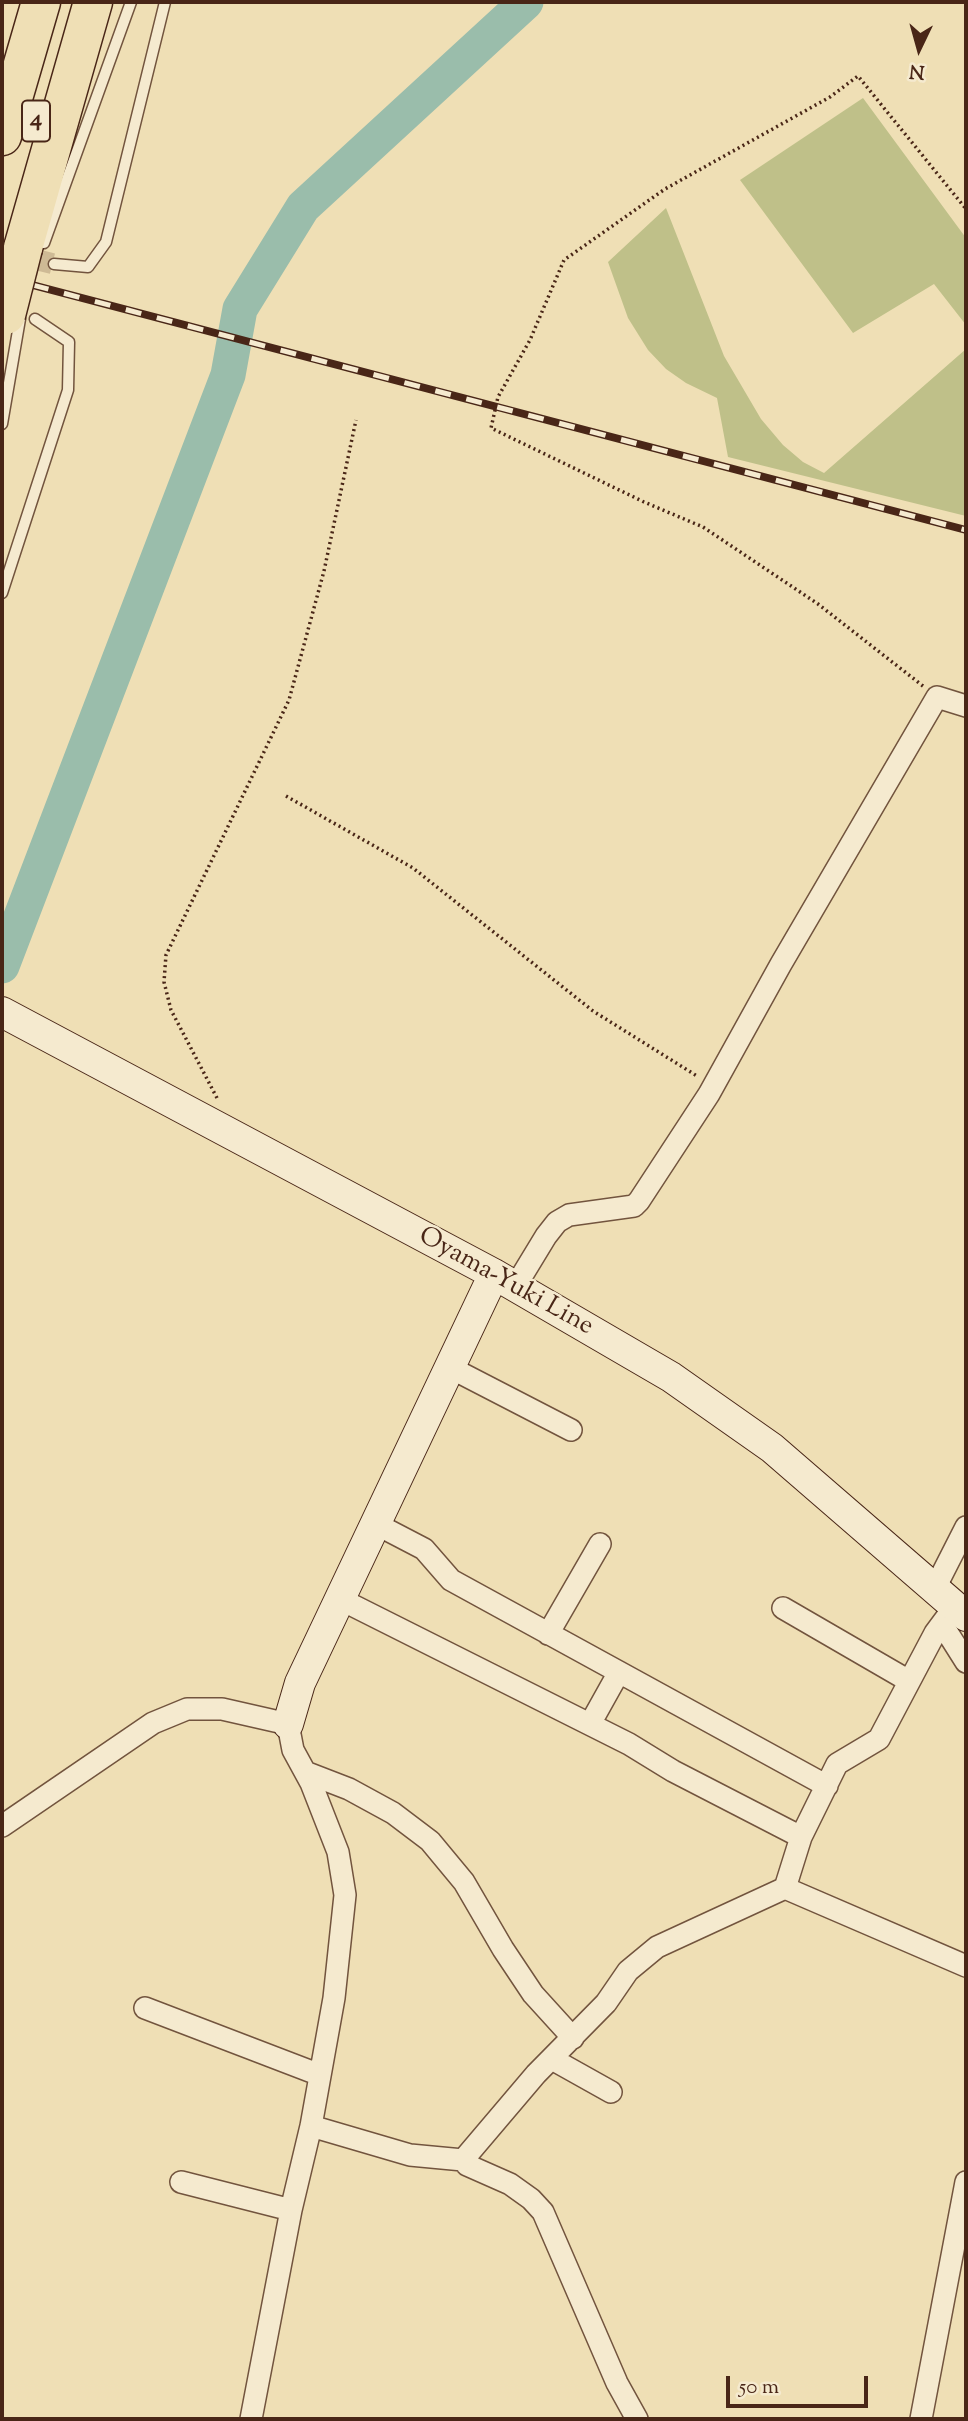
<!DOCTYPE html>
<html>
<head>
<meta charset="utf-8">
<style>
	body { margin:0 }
	#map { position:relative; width:968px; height:2421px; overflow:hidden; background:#efdfb5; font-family:"Sorts Mill Goudy",serif }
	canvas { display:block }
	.frame { position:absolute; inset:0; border:4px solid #492617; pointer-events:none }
	.north { position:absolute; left:884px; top:14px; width:70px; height:70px; -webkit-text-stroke:5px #f5eacf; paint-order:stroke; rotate:185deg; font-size:19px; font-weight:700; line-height:28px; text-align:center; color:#492617 }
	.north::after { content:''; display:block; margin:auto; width:24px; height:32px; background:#492617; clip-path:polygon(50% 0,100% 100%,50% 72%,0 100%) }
	.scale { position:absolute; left:726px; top:2376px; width:142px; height:32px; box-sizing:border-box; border:4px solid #492617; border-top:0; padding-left:9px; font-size:21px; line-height:24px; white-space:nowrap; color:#492617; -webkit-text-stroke:5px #f5eacf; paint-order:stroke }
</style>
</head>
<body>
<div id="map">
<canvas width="968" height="2421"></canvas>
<div class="frame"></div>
<div class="north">N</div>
<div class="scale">50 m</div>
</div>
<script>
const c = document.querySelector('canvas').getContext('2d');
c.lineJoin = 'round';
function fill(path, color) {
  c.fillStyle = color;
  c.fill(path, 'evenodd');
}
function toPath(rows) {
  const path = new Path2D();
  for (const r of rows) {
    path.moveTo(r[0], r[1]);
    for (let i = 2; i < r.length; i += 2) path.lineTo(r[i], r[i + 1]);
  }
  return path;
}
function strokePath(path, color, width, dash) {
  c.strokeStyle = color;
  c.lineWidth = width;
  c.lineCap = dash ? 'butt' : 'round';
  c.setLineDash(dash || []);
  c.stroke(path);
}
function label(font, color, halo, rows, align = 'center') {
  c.font = font + ' "Sorts Mill Goudy",serif';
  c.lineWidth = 5;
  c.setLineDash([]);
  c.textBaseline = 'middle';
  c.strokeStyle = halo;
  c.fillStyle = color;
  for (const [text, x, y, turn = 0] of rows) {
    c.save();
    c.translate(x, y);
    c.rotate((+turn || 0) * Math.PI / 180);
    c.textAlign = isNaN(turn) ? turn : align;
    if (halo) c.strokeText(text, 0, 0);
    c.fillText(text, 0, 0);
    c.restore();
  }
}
fill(toPath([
	[863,98,966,238,966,325,934,284,853,333,740,180],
	[666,208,724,356,761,419,783,445,803,462,824,473,966,349,966,516,728,457,717,398,686,383,666,369,648,350,628,318,608,262]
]), '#bfc089');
strokePath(toPath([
	[2,966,228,375,240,309,303,207,526,2]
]), '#9abdab', 35);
strokePath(toPath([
	[2,251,54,264]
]), '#ceba95', 21, [21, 10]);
const lane = toPath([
	[44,243,131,2],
	[54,264,88,267,106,242,165,2],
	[2,424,20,319],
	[2,593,68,390,69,342,35,319]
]);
const street = toPath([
	[515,1287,546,1236,557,1222,569,1215,634,1206,639,1201,709,1094,781,964,937,697,966,706],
	[449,1367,571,1430],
	[376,1524,424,1549,451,1580,827,1786],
	[935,1588,966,1527],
	[340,1599,629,1744,673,1771,801,1837],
	[783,1608,909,1681],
	[942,1624,966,1662],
	[548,1634,600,1544],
	[590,1724,619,1672],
	[305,1772,349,1789,393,1813,430,1841,464,1882,503,1949,533,1994,573,2038],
	[2,1826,153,1723,187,1709,222,1709,288,1724,293,1750,311,1783,338,1852,345,1895,334,1998,311,2126,291,2210,251,2419],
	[785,1888,801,1837,837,1764,879,1739,935,1633,955,1606],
	[145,2008,320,2075],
	[552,2059,611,2092],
	[311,2126,410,2155,463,2160,467,2165,510,2184,531,2199,543,2212,617,2383,637,2419],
	[463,2160,536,2074,606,2003,628,1971,657,1947,785,1888,966,1966],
	[181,2182,291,2210],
	[921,2419,966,2182]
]);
const secondary = toPath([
	[2,1012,494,1274,671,1377,772,1448,966,1616],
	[288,1724,300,1683,494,1274]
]);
const highway = toPath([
	[2,136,41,2],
	[23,248,93,2]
]);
strokePath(lane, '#72543e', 13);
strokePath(street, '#72543e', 24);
strokePath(secondary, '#492617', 32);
strokePath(highway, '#492617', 41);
strokePath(toPath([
	[923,686,818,604,703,527,644,502,491,428,498,397,530,340,564,260,665,189,830,97,858,76,966,209],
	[286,796,413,868,593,1011,697,1076],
	[217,1098,171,1010,164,982,166,955,289,700,324,571,356,420]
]), '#492617', 3.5, [2, 3.5]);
strokePath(lane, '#f5eacf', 10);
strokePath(street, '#f5eacf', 21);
strokePath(secondary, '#f5eacf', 30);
strokePath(highway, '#efdfb5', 38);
const rail = toPath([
	[2,277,966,530]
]);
strokePath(rail, '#492617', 8);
strokePath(rail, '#f5eacf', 5, [16]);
const highwayBridge = toPath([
	[6,315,23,248]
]);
strokePath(highwayBridge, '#492617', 41, []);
strokePath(highwayBridge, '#efdfb5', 38);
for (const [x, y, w] of [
	[36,121,28]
]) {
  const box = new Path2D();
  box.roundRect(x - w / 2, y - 20.5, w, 41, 5);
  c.fillStyle = '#f5eacf';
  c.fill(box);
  strokePath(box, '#492617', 2);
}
label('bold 24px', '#492617', null, [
	["4",36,121]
]);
label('26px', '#492617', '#f5eacf', [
	["Oyama-Yuki Line",505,1283,29]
]);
</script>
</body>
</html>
